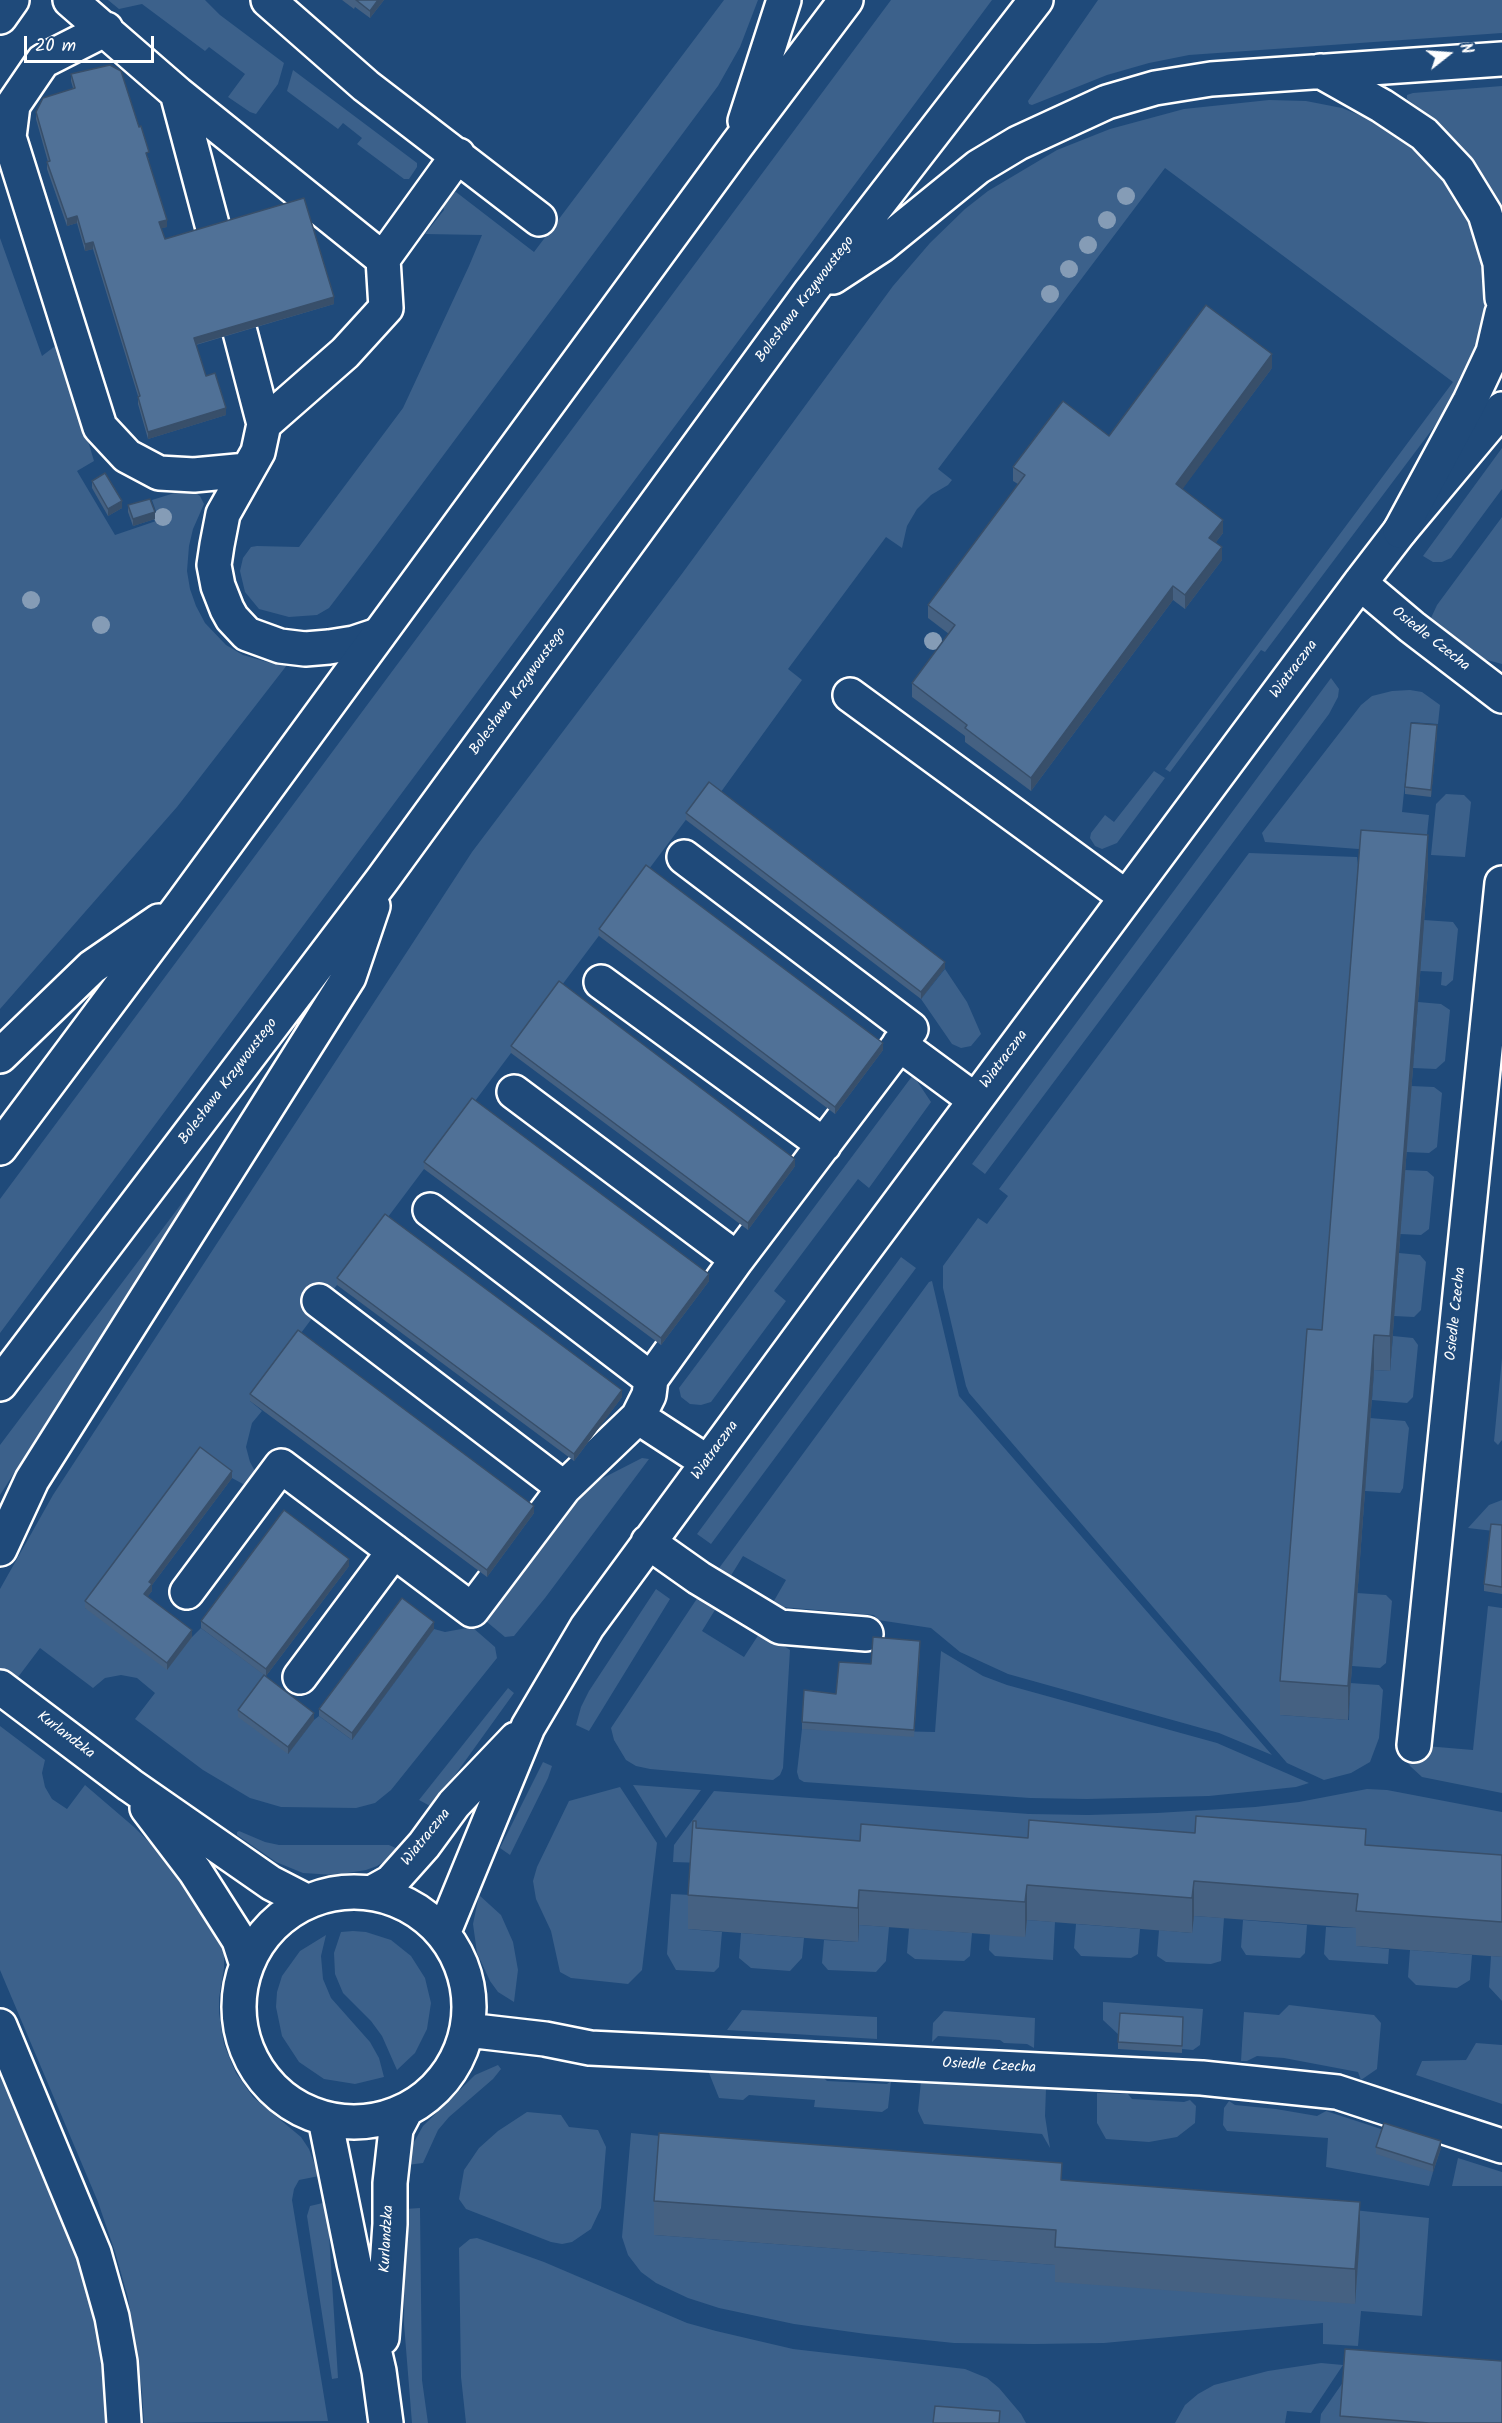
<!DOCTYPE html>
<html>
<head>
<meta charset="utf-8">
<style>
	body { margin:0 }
	#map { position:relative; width:1502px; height:2423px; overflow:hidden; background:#1f4a7a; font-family:Kalam,sans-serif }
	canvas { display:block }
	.north { position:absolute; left:1418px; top:24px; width:60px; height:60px; -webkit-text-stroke:4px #1f4a7a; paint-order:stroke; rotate:73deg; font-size:16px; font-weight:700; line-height:24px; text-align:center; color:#fff }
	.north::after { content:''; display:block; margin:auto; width:21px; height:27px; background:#fff; clip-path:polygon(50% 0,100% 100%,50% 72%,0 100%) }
	.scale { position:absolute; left:24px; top:36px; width:130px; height:27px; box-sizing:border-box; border:3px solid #fff; border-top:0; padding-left:8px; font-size:18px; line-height:21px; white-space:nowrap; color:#fff; -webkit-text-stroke:4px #1f4a7a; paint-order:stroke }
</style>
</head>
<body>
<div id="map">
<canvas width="1502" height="2423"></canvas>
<div class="north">N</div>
<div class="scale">20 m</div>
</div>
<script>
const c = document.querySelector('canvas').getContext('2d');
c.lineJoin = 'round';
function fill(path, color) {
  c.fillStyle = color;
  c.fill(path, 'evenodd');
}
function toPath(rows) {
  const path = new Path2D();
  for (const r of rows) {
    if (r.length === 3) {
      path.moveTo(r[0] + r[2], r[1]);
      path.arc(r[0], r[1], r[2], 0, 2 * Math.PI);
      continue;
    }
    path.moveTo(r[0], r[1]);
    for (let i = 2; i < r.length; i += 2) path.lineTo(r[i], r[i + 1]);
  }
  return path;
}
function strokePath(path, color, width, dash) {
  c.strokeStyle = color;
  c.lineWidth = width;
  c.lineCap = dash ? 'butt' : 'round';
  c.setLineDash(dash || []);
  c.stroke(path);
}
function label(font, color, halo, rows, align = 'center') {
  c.font = font + ' Kalam,sans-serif';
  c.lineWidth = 4.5;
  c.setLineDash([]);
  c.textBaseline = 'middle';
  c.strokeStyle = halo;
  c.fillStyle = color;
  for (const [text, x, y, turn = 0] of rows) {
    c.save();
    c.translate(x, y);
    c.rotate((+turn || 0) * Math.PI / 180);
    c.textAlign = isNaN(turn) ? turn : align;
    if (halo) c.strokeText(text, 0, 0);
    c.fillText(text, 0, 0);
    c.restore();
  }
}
fill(toPath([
	[108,0,205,0,220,15,284,63,278,84,256,114,250,112,228,97,245,74,209,47,205,51,142,4,119,9],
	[724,0,758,0,740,47,718,86,367,558,329,608,317,615,289,617,259,609,245,592,240,571,243,558,251,547,257,546,299,547,403,408,469,266,482,235,425,234,444,210,442,204,450,193,456,192,534,252],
	[891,0,992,0,0,1333,0,1199],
	[1098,0,1502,0,1502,33,1189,55,1149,63,1107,75,1032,105,1029,104,1028,101],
	[293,70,417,163,417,167,409,179,404,179,357,144,362,138,343,123,338,129,287,91],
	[1502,86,1502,218,1480,173,1460,146,1407,99,1407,95,1413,93],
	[1269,100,1306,101,1342,108,1374,121,1405,139,1449,188,1467,220,1477,247,1484,279,1486,308,1480,340,1465,380,1443,415,1265,652,1261,650,1170,772,1165,769,1453,382,1165,168,938,469,952,480,948,485,931,495,917,509,907,526,902,548,886,537,788,669,802,680,718,796,709,789,250,1401,262,1411,252,1423,246,1447,250,1462,256,1473,253,1482,243,1484,232,1478,85,1608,192,1637,201,1628,266,1676,288,1754,314,1720,319,1716,352,1740,434,1629,445,1632,472,1627,495,1647,497,1658,391,1790,375,1803,356,1808,281,1807,250,1798,203,1770,135,1719,155,1693,137,1678,121,1675,105,1678,93,1688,40,1648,0,1701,0,1589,53,1495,472,852,681,575,893,286,930,243,965,209,988,191,1057,150,1110,129,1184,109],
	[0,238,42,356,59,343,94,461,77,471,115,535,159,520,152,500,184,490,193,491,200,496,204,504,193,529,189,546,187,571,190,589,196,606,205,623,226,645,243,655,267,662,287,665,177,807,0,1009],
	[1502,448,1502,489,1451,558,1442,562,1433,562,1423,556],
	[1502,517,1502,664,1480,658,1439,627,1431,618,1437,605],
	[1331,678,1339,689,1338,697,1329,714,985,1174,972,1164],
	[1410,690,1422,692,1440,705,1438,724,1411,722,1402,812,1429,815,1425,854,1265,842,1262,833,1361,705,1372,696,1392,691],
	[1154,771,1165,778,1117,843,1102,849,1095,846,1090,838,1091,833,1105,815,1114,822],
	[1446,794,1464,795,1471,802,1465,857,1431,855,1436,804],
	[1249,853,1357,857,1358,865,1322,1365,1280,1715,1349,1720,1350,1683,1379,1685,1383,1690,1379,1738,1370,1762,1351,1773,1324,1780,1287,1763,969,1393,966,1386,943,1288,943,1266,978,1218,987,1224,1008,1196,999,1189],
	[1424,920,1453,922,1458,929,1453,980,1446,986,1441,985,1442,972,1420,971],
	[945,969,967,1002,981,1034,971,1046,961,1048,952,1044,921,999],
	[1418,1002,1441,1004,1450,1010,1445,1061,1436,1069,1413,1068],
	[913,1075,931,1102,869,1188,858,1179,774,1291,786,1301,711,1402,701,1405,690,1404,681,1397,679,1388],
	[1411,1086,1434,1087,1442,1093,1437,1147,1429,1153,1406,1152],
	[1405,1170,1427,1171,1434,1177,1429,1229,1421,1235,1400,1234],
	[191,1191,193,1195,0,1495,0,1445],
	[1399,1253,1420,1255,1426,1262,1421,1310,1414,1317,1394,1316],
	[901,1257,916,1268,711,1544,697,1534],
	[932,1281,959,1396,1272,1755,1219,1733,1008,1674,960,1652,931,1628,878,1620,874,1615,771,1606,786,1580,743,1556,727,1582,714,1575,929,1282],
	[1393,1336,1413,1338,1418,1345,1413,1397,1407,1403,1372,1400,1374,1370,1390,1371],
	[1502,1358,1502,1440,1498,1445,1494,1441],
	[1370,1418,1405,1421,1409,1428,1403,1488,1400,1493,1365,1491],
	[642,1458,649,1459,545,1598,514,1636,505,1637,481,1617,556,1515,599,1480],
	[1502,1500,1502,1532,1468,1528,1489,1505],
	[656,1589,670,1599,589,1731,576,1725,581,1707,589,1691],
	[1357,1593,1386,1595,1392,1601,1386,1663,1380,1668,1352,1666],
	[700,1594,718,1605,702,1631,744,1657,761,1631,790,1650,783,1768,780,1775,773,1780,650,1769,636,1766,626,1760,614,1740,611,1728],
	[1488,1606,1502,1608,1502,1793,1422,1777,1410,1766,1405,1753,1414,1745,1473,1750],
	[941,1651,983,1676,1007,1685,1217,1743,1309,1783,1296,1787,1209,1796,1087,1799,1030,1798,804,1782,799,1779,797,1772,802,1729,935,1732],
	[508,1688,514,1693,432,1807,419,1800],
	[0,1726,45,1760,42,1773,45,1787,52,1799,67,1809,85,1785,134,1827,155,1848,209,1917,220,1940,224,1953,224,1968,219,1998,219,2013,224,2044,230,2059,236,2073,253,2097,301,2137,309,2149,319,2176,299,2180,294,2189,292,2200,328,2421,144,2423,142,2392,136,2347,128,2298,115,2252,98,2202,0,1970],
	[543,1762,552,1766,548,1778,510,1855,500,1848],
	[633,1785,648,1786,701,1790,666,1838],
	[620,1787,657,1843,642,1970,628,1984,571,1978,560,1972,551,1931,536,1899,533,1881,537,1867,569,1801],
	[1367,1789,1387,1790,1502,1812,1502,1890,673,1862,674,1845,714,1791,1029,1814,1088,1815,1157,1813,1255,1807,1299,1802],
	[239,1831,265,1842,279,1845,389,1845,398,1849,398,1853,377,1866,366,1870,335,1875,303,1873,276,1862,237,1835,237,1832],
	[671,1894,691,1895,688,1929,722,1932,719,1967,714,1972,676,1970,667,1954],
	[479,1895,501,1915,513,1942,518,1970,514,2002,498,1992,490,1981,477,1953,473,1924],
	[1194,1916,1224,1918,1221,1961,1211,1964,1166,1962,1157,1956,1159,1930,1191,1933],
	[1027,1920,1055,1922,1053,1960,995,1956,989,1950,990,1934],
	[1243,1920,1307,1925,1305,1953,1300,1958,1246,1955,1241,1947],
	[1076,1924,1140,1929,1138,1954,1131,1958,1081,1956,1074,1948],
	[859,1925,889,1927,886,1961,876,1972,828,1970,822,1963,824,1940,858,1942],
	[1326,1927,1358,1928,1357,1946,1389,1949,1388,1964,1329,1960,1324,1954],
	[909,1928,972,1933,970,1956,964,1961,915,1959,907,1953],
	[353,1931,366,1932,391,1940,411,1956,425,1978,431,2003,427,2029,415,2053,397,2070,382,2036,371,2021,343,1993,335,1974,334,1953,341,1932],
	[741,1933,804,1938,802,1958,790,1971,751,1968,739,1958],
	[326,1935,321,1956,323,1979,331,1998,370,2042,379,2058,384,2077,355,2084,324,2079,299,2062,282,2036,276,2007,277,1992,282,1976,300,1951],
	[1410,1950,1472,1955,1470,1980,1457,1988,1416,1985,1408,1977],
	[1491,1956,1502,1957,1502,2001,1489,1987],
	[1103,2002,1203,2009,1200,2045,1193,2050,1182,2049,1182,2024,1120,2036,1103,2020],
	[1289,2005,1374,2015,1381,2023,1377,2069,1361,2080,1358,2072,1284,2058,1257,2056,1247,2061,1241,2061,1244,2012,1279,2015],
	[742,2010,877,2017,877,2039,727,2030],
	[944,2011,1035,2018,1034,2048,1027,2044,1004,2043,1000,2040,938,2036,932,2042,933,2023],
	[1476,2043,1502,2045,1502,2104,1416,2075,1422,2061,1466,2060],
	[498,2065,501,2069,493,2079,449,2117,438,2130,423,2163,407,2165,410,2149,423,2126,475,2075],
	[707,2068,822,2076,827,2081,887,2084,891,2081,888,2108,882,2112,814,2107,815,2100,749,2095,743,2100,719,2098],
	[0,2073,49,2181,72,2240,88,2294,99,2341,107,2423,0,2423],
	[921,2081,1046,2089,1045,2116,1050,2148,1042,2134,924,2124,918,2111],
	[1097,2093,1128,2094,1132,2099,1184,2102,1190,2100,1196,2106,1195,2123,1177,2137,1149,2142,1106,2139,1097,2123],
	[1229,2101,1235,2105,1276,2109,1317,2116,1326,2111,1384,2130,1433,2172,1429,2186,1326,2167,1328,2138,1227,2131,1223,2125,1224,2108],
	[527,2112,561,2115,569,2127,598,2130,606,2147,601,2208,591,2229,572,2242,562,2244,551,2242,466,2209,459,2199,464,2170,479,2148,498,2131],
	[631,2133,690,2139,655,2235,1056,2265,1316,2206,1429,2218,1422,2316,1361,2311,1358,2346,1323,2344,1323,2323,1104,2343,1034,2344,954,2343,866,2334,794,2324,719,2308,688,2298,656,2283,641,2272,628,2255,622,2237],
	[1458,2158,1502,2172,1502,2186,1452,2186],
	[327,2202,338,2378,332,2379,307,2216,310,2206],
	[420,2208,422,2380,428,2423,412,2423,404,2324,405,2209],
	[477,2238,544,2262,687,2323,716,2331,793,2349,965,2369,987,2378,999,2388,1021,2414,1026,2423,466,2423,461,2377,459,2248,470,2239],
	[1321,2363,1343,2365,1311,2413,1287,2411,1285,2423,1175,2423,1185,2405,1198,2394,1214,2385,1268,2371],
	[1355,2365,1342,2423,1320,2423,1321,2414]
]), '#3c618b');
const minor = toPath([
	[70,0,177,93,214,232],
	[268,0,366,86,539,219],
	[0,17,12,0],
	[106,29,43,61,13,105,9,137,100,427,127,456,159,473,194,475,247,470],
	[177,93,383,259],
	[240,332,264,424,258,452,223,514,217,545,214,565,218,586,227,609,232,618,247,634,280,646,305,649,329,647,354,643,378,635],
	[264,424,345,353,386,308,383,259,458,155],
	[1360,583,1412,627,1502,696],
	[850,695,1126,897],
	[601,982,824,1145],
	[899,1044,975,1100],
	[514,1092,737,1259],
	[430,1210,651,1379],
	[319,1301,564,1488],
	[638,1417,707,1462],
	[648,1542,699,1578,780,1627,866,1634],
	[187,1592,281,1466,472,1610,564,1488,638,1417,649,1395,651,1379,737,1259,911,1029,684,857],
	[300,1677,394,1551],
	[0,1687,130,1785,271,1883,306,1901],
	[1414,1745,1502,883],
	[147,1808,195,1871,239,1940,246,1962],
	[373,1892,391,1882,424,1845,454,1804,516,1739],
	[354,2007,115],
	[443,1934,528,1727,587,1627,844,1277,1360,583,1400,531,1502,409],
	[467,2030,545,2039,590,2048,1202,2078,1337,2092,1502,2146],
	[325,2119,354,2263,379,2371,386,2423],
	[382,2338,390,2224,390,2183,396,2129,406,2110]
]);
const major = toPath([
	[1320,71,1382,106,1424,134,1458,170,1485,214,1500,263,1502,298],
	[745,121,784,0],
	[833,277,882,245,978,167,1018,143,1107,102,1155,88,1211,79,1502,59],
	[1400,531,1470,401,1493,352,1502,313],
	[0,1056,92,967,159,921],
	[0,1148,182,904,737,145,846,0],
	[0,1384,382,880,811,291,1036,0],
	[0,1549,32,1480,349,977,373,906],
	[0,2026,94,2253,112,2317,120,2362,124,2423]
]);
strokePath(minor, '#fff', 38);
strokePath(major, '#fff', 38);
strokePath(minor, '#1f4a7a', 33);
strokePath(major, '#1f4a7a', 33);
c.fillStyle = '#859cb6';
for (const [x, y] of [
	[1126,196],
	[1107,220],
	[1088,245],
	[1069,269],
	[1050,294],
	[163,517],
	[31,600],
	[101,625],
	[933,641]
]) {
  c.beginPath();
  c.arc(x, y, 9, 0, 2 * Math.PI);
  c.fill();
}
fill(toPath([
	[342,0,384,0,370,18,355,7,354,9],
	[71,74,149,159,148,159,167,227,161,228,165,239,334,304,196,345,206,376,226,415,148,439,138,404,138,396,93,249,85,251,77,223,67,226,47,169,47,162,48,162,36,119,36,112,73,88,71,81],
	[1272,368,1182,489,1223,533,1216,542,1222,560,1185,609,1173,600,1031,791,965,742,965,736,912,697,912,683,949,634,928,618,928,605,1018,484,1013,481,1013,467,1109,436],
	[92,481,122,508,108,516,92,488],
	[128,505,155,519,133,526,128,512],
	[1437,732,1431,797,1405,794,1405,787],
	[686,813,945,968,921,999,686,820],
	[1428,870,1390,1371,1374,1370,1348,1720,1280,1715,1280,1681,1322,1330],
	[599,929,883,1050,835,1114,599,936],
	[511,1046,795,1166,748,1230,511,1053],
	[424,1162,709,1281,661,1345,424,1169],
	[337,1278,622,1397,574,1461,337,1285],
	[250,1394,534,1513,487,1577,250,1401],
	[232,1478,152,1585,152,1591,147,1597,192,1637,167,1670,85,1608,85,1601],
	[1502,1525,1502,1594,1484,1591,1484,1584],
	[349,1566,266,1676,314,1720,288,1754,238,1717,238,1710,264,1675,201,1628,201,1621],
	[434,1629,352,1740,319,1716,319,1709],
	[920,1648,914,1737,802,1729,802,1722,871,1664],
	[696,1828,860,1841,1028,1838,1366,1845,1502,1855,1502,1957,1356,1946,1356,1928,1194,1916,1192,1933,1027,1920,1025,1937,859,1925,858,1942,688,1929,688,1895],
	[1183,2017,1182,2053,1118,2049,1118,2042],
	[1376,2147,1441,2148,1433,2172,1376,2154],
	[1062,2180,1360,2236,1355,2304,1055,2282,1055,2265,654,2235,654,2201],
	[1340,2416,1502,2423,1340,2423]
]), '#456182');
fill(toPath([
	[378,0,384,0,370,18,370,11],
	[77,216,77,223,67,226,67,219],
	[167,220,167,227,159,229,159,222],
	[93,242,93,249,85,251,85,244],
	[334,297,334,304,194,345,194,338],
	[1272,354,1272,368,1176,498,1176,484],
	[226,408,226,415,148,439,148,432],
	[122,501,122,508,108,516,108,509],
	[155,512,155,519,133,526,133,519],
	[1223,520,1223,533,1209,551,1209,538],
	[1222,547,1222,560,1185,609,1185,595],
	[1173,586,1173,600,1031,791,1031,778],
	[1437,725,1437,732,1431,797,1431,790],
	[1428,835,1428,870,1390,1371,1390,1336],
	[945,962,945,968,921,999,921,992],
	[883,1043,883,1050,835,1114,835,1107],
	[795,1159,795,1166,748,1230,748,1223],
	[709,1274,709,1281,661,1345,661,1338],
	[1374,1335,1374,1370,1348,1720,1348,1686],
	[622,1390,622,1397,574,1461,574,1454],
	[232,1471,232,1478,152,1585,152,1591,144,1601,144,1594,149,1582],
	[534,1506,534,1513,487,1577,487,1570],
	[349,1559,349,1566,266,1676,266,1669],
	[434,1622,434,1629,352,1740,352,1733],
	[192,1630,192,1637,167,1670,167,1663],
	[314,1713,314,1720,288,1754,288,1747],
	[1194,1881,1194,1916,1192,1933,1192,1898],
	[1027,1885,1027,1920,1025,1937,1025,1902],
	[859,1890,859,1925,858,1942,858,1908],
	[1441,2141,1441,2148,1433,2172,1433,2165],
	[1360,2202,1360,2236,1355,2304,1355,2269]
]), '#384f6a');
const building = toPath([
	[356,0,378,0,370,11,356,0],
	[110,65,121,71,139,127,141,126,149,152,146,153,167,220,159,222,165,239,304,198,334,297,194,338,206,376,215,373,226,408,148,432,138,397,140,396,93,242,85,244,77,216,67,219,47,162,50,161,36,112,43,98,75,88,71,74,110,65],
	[1206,305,1272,354,1176,484,1223,520,1209,538,1222,547,1185,595,1173,586,1031,778,965,728,967,725,912,683,955,625,928,605,1025,475,1013,467,1063,401,1109,436,1206,305],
	[105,473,122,501,108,509,92,481,105,473],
	[150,499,155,512,133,519,128,505,150,499],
	[1411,723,1437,725,1431,790,1405,787,1411,723],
	[709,782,945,962,921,992,686,813,709,782],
	[1361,830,1428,835,1390,1336,1374,1335,1348,1686,1280,1681,1307,1329,1322,1330,1361,830],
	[646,865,883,1043,835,1107,599,929,646,865],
	[559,981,795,1159,748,1223,511,1046,559,981],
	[472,1098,709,1274,661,1338,424,1162,472,1098],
	[385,1214,622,1390,574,1454,337,1278,385,1214],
	[298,1330,534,1506,487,1570,250,1394,298,1330],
	[200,1447,232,1471,149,1582,152,1584,144,1594,192,1630,167,1663,85,1601,200,1447],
	[284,1510,349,1559,266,1669,201,1621,284,1510],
	[1491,1524,1502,1525,1502,1587,1484,1584,1491,1524],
	[402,1598,434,1622,352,1733,319,1709,402,1598],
	[873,1637,920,1641,914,1730,802,1722,804,1690,836,1694,839,1662,871,1664,873,1637],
	[264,1675,314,1713,288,1747,238,1710,264,1675],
	[1196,1816,1366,1829,1365,1845,1502,1855,1502,1922,1356,1911,1358,1894,1194,1881,1192,1898,1027,1885,1025,1902,859,1890,858,1908,688,1895,693,1821,696,1821,696,1828,860,1841,861,1824,1028,1838,1029,1820,1195,1833,1196,1816],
	[1120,2013,1183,2017,1182,2046,1118,2042,1120,2013],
	[1384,2123,1441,2141,1433,2165,1376,2147,1384,2123],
	[659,2133,1062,2163,1061,2180,1360,2202,1355,2269,1055,2247,1056,2230,654,2201,659,2133],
	[1345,2349,1502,2361,1502,2423,1429,2423,1340,2416,1345,2349],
	[935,2406,1000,2411,999,2423,933,2423,935,2406]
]);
fill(building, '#507197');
strokePath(building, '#384f6a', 1.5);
label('15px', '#fff', '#1f4a7a', [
	["Bolesława Krzywoustego",806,300,-53],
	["Osiedle Czecha",1430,640,38],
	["Wiatraczna",1295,670,-53],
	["Bolesława Krzywoustego",519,692,-54],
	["Wiatraczna",1005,1060,-53],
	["Bolesława Krzywoustego",229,1082,-53],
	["Osiedle Czecha",1457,1314,-84],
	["Wiatraczna",716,1451,-54],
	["Kurlandzka",65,1736,37],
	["Wiatraczna",427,1838,-51],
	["Osiedle Czecha",989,2067,3],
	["Kurlandzka",388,2239,-87]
]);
</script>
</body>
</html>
